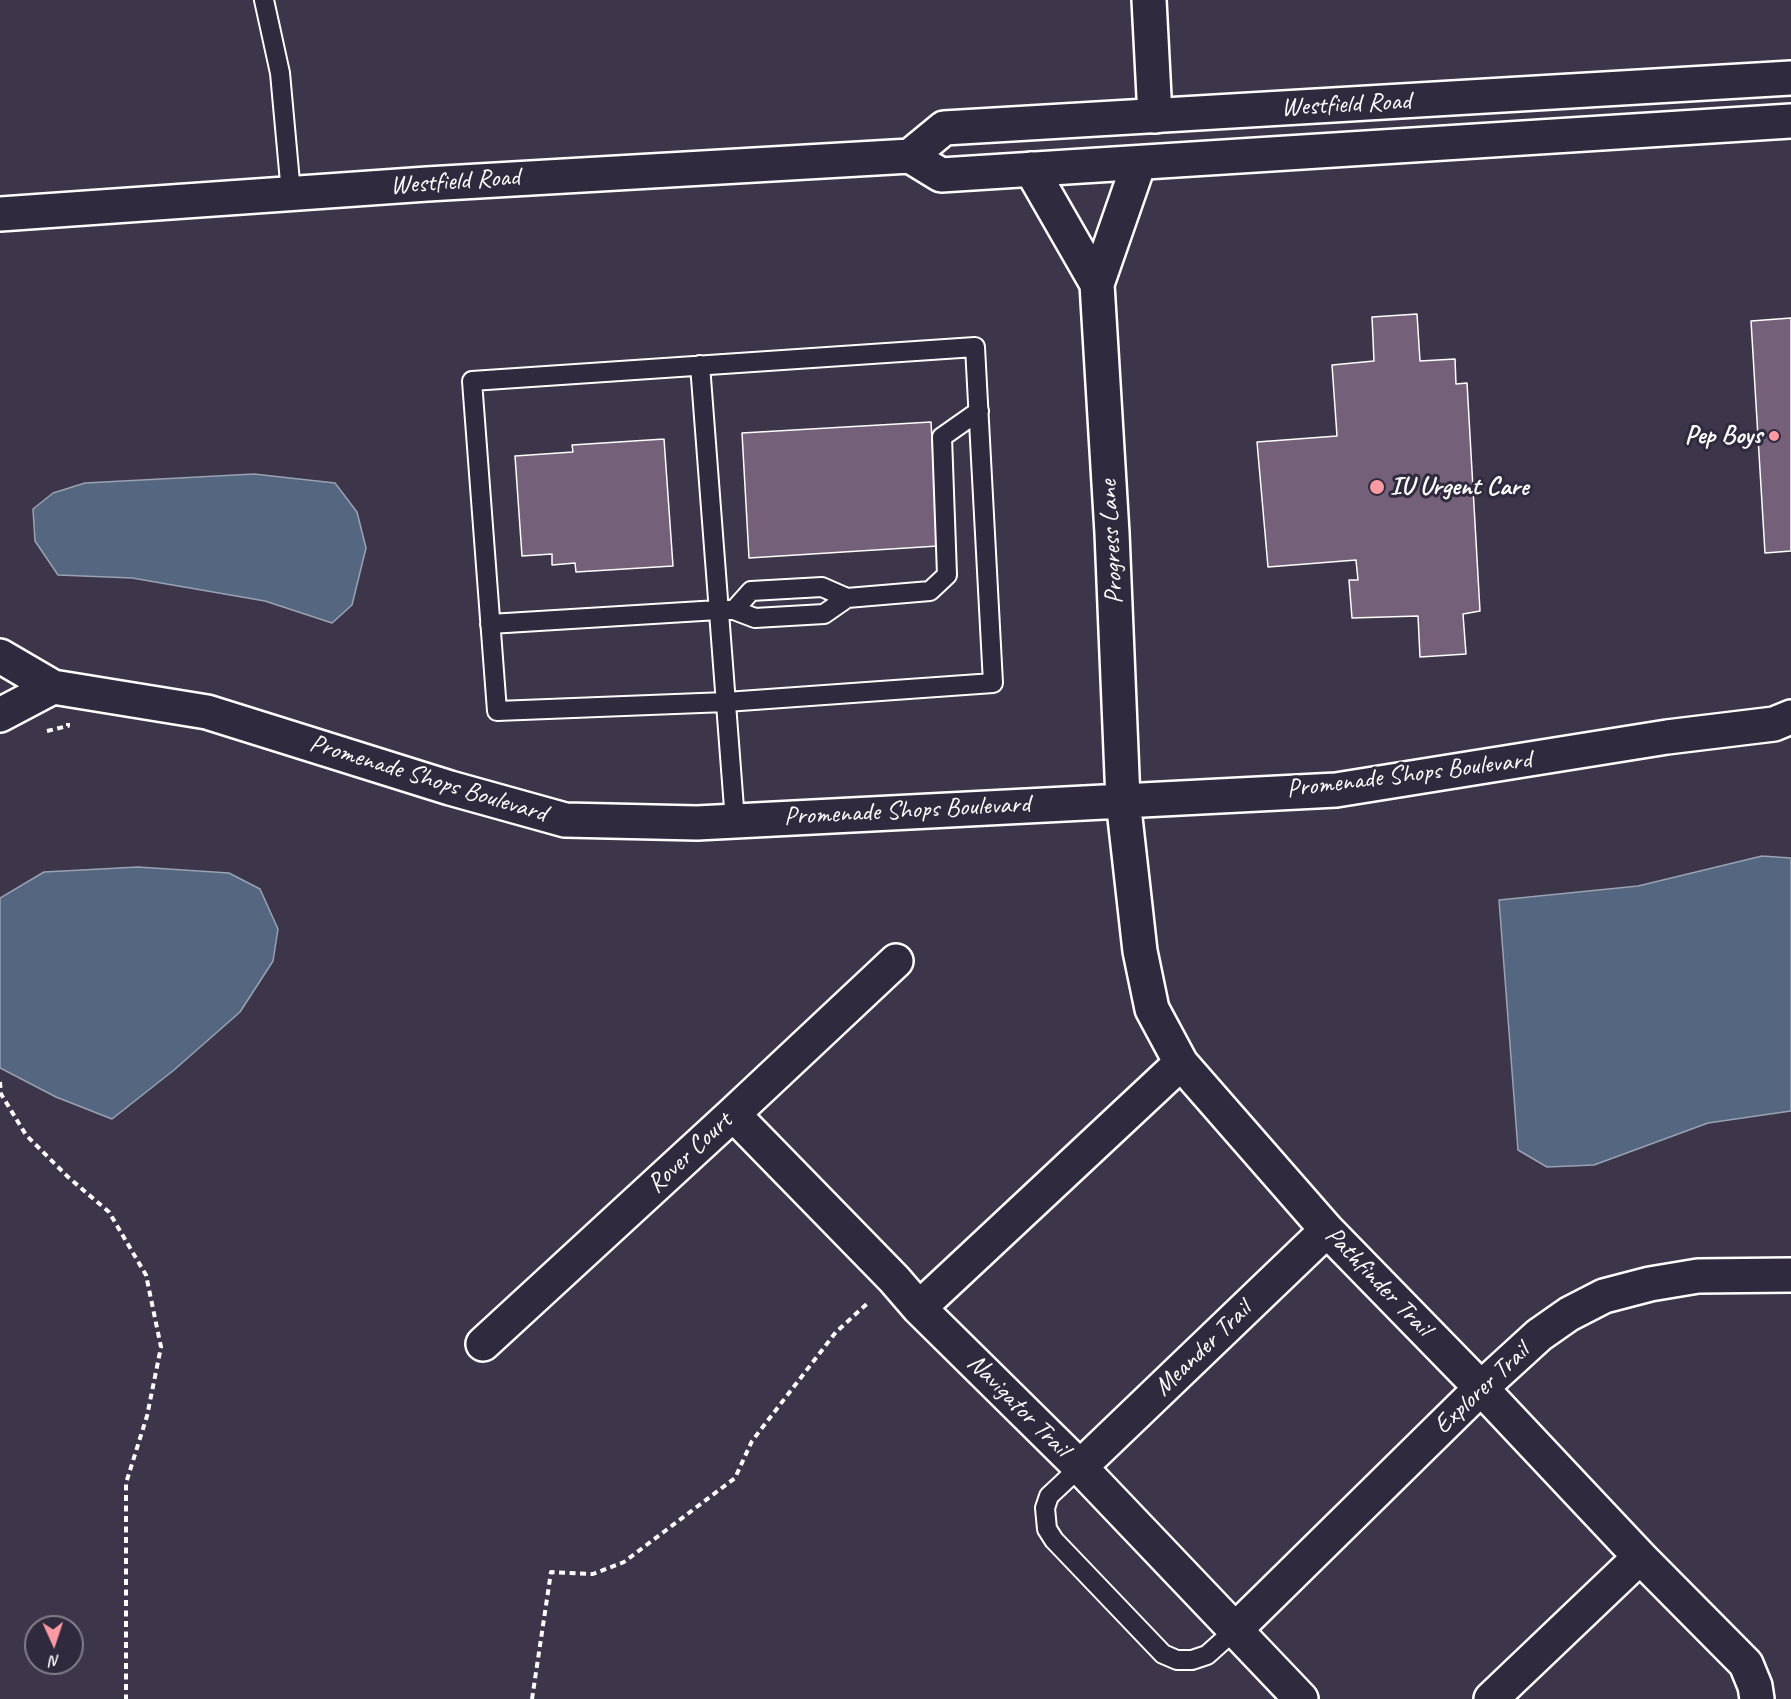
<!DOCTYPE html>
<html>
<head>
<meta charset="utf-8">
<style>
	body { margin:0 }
	#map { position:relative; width:1791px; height:1699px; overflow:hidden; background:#3d3549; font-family:Caveat,sans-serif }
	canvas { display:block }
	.north { position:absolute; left:24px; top:1615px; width:60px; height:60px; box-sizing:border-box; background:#2f2a3d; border:2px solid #827f8b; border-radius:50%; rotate:177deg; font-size:16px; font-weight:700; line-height:24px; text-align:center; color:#fff }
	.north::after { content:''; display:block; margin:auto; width:21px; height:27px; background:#ff9aa2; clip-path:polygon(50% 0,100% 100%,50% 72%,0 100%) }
</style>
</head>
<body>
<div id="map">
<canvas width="1791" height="1699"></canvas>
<div class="north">N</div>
</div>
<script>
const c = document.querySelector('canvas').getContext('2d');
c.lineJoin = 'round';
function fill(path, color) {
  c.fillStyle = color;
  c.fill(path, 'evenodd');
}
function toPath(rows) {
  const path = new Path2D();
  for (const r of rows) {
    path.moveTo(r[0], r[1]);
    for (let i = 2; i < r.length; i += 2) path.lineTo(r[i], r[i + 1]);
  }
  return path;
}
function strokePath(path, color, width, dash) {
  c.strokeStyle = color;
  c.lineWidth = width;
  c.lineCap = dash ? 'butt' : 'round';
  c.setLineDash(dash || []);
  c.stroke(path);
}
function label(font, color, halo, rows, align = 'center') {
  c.font = font + ' Caveat,sans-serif';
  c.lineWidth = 6;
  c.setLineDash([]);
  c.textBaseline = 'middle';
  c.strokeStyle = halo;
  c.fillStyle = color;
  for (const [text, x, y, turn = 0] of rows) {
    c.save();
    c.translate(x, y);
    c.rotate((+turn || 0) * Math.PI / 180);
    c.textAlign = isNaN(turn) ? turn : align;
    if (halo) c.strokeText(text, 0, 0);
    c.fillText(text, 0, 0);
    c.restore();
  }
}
const water = toPath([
	[254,474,335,483,357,512,366,548,352,605,332,623,265,601,132,578,58,575,35,541,33,509,53,493,85,483,254,474],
	[1762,856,1791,858,1791,1111,1708,1123,1594,1165,1547,1167,1518,1150,1499,900,1638,886,1762,856],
	[138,867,229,873,260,889,278,929,273,961,240,1012,174,1070,112,1119,56,1097,0,1068,0,898,44,872,138,867]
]);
fill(water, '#556680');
strokePath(water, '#99a3b3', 1.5);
const building = toPath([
	[1417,314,1420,361,1455,359,1456,384,1467,383,1480,611,1463,614,1466,654,1420,657,1418,616,1352,618,1349,580,1358,580,1356,560,1268,567,1257,442,1337,436,1332,365,1374,361,1372,317,1417,314],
	[1791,318,1791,551,1765,553,1751,321,1791,318],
	[931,422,938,546,749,558,742,433,931,422],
	[664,439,673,566,576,572,575,563,552,565,552,554,522,556,515,456,573,452,572,445,664,439]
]);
fill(building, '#746078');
strokePath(building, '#fff', 1.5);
const lane = toPath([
	[264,0,280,73,291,193],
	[975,347,993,683,726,702,497,711,472,381,975,347],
	[700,365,735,821],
	[734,610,751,591,822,587,847,598],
	[490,624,718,610,734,610,755,618,824,614,847,598,930,591,947,575,942,437,979,411],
	[1080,1467,1049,1496,1045,1508,1047,1529,1054,1540,1163,1654,1177,1660,1192,1660,1207,1655,1236,1629]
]);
const street = toPath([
	[1149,0,1155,116],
	[1139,163,1097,284,1112,533,1123,800,1140,951,1152,1009,1181,1063,1327,1230,1481,1388,1640,1557,1746,1664,1755,1686,1757,1699],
	[1031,169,1097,284],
	[0,656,53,687,207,712,450,788,565,820,697,823,1336,790,1667,737,1774,724,1791,717],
	[0,715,53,687],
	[733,1114,894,1279,919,1308,1080,1467,1301,1699],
	[919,1308,1181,1063],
	[483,1344,733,1114,896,961],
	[1080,1467,1327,1230],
	[1236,1629,1481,1388,1539,1335,1569,1314,1604,1296,1650,1284,1698,1276,1791,1275],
	[1491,1699,1640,1557]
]);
const primary = toPath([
	[910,156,944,128,1791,78],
	[0,214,427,184,910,156,941,175,1791,121]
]);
strokePath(lane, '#fff', 22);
strokePath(street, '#fff', 38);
strokePath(primary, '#fff', 38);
strokePath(toPath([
	[47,731,68,726,68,723],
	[0,1082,1,1094,26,1135,68,1177,109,1212,146,1275,161,1347,147,1416,126,1483,126,1699],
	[532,1699,551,1572,593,1574,624,1562,735,1478,752,1441,836,1332,869,1302]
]), '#fff', 4, [6, 4.5]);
strokePath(lane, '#2f2a3d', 18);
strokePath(street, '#2f2a3d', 33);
strokePath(primary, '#2f2a3d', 33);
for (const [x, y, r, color] of [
	[1774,436,6,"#ff9aa2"],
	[1377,487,8,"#ff9aa2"]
]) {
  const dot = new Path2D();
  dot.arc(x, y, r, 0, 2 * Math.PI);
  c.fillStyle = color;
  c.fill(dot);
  strokePath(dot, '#2f2a3d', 2);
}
label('26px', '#fff', '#2f2a3d', [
	["Westfield Road",1346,105,-3],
	["Westfield Road",455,182,-4],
	["Progress Lane",1112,542,-93],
	["Promenade Shops Boulevard",1409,775,-7],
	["Promenade Shops Boulevard",428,779,17],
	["Promenade Shops Boulevard",907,811,-3],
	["Rover Court",690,1153,-43],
	["Pathfinder Trail",1378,1282,46],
	["Meander Trail",1203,1349,-44],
	["Explorer Trail",1482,1389,-43],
	["Navigator Trail",1018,1406,45]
]);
label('bold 26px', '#fff', '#2f2a3d', [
	["Pep Boys",1762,436],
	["IU Urgent Care",1390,487,"left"]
], 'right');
</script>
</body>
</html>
